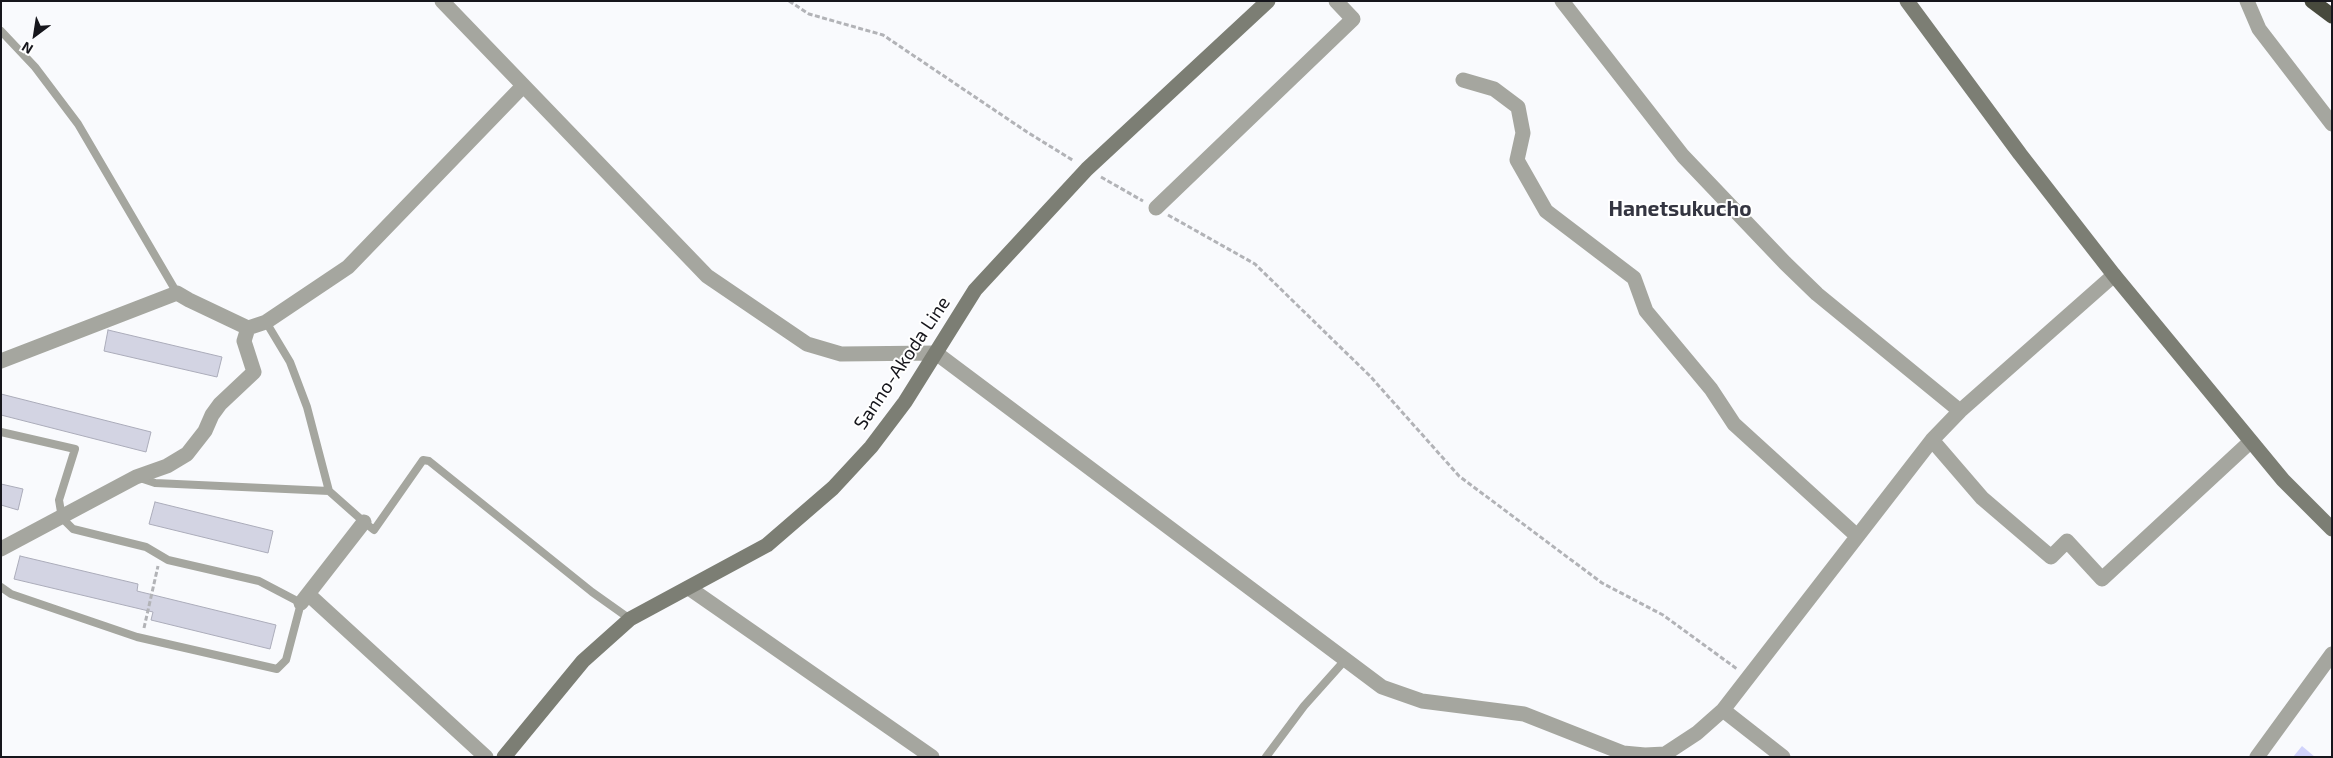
<!DOCTYPE html>
<html>
<head>
<meta charset="utf-8">
<style>
	body { margin:0 }
	#map { position:relative; width:2333px; height:758px; overflow:hidden; background:#f9fafd; font-family:"Exo 2",sans-serif }
	canvas { display:block }
	.frame { position:absolute; inset:0; border:2px solid #16161c; pointer-events:none }
	.north { position:absolute; left:10px; top:10px; width:50px; height:50px; -webkit-text-stroke:4px #fff; paint-order:stroke; rotate:211deg; font-size:14px; font-weight:700; line-height:20px; text-align:center; color:#16161c }
	.north::after { content:''; display:block; margin:auto; width:18px; height:22px; background:#16161c; clip-path:polygon(50% 0,100% 100%,50% 72%,0 100%) }
</style>
</head>
<body>
<div id="map">
<canvas width="2333" height="758"></canvas>
<div class="frame"></div>
<div class="north">N</div>
</div>
<script>
const c = document.querySelector('canvas').getContext('2d');
c.lineJoin = 'round';
function fill(path, color) {
  c.fillStyle = color;
  c.fill(path, 'evenodd');
}
function toPath(rows) {
  const path = new Path2D();
  for (const r of rows) {
    path.moveTo(r[0], r[1]);
    for (let i = 2; i < r.length; i += 2) path.lineTo(r[i], r[i + 1]);
  }
  return path;
}
function strokePath(path, color, width, dash) {
  c.strokeStyle = color;
  c.lineWidth = width;
  c.lineCap = dash ? 'butt' : 'round';
  c.setLineDash(dash || []);
  c.stroke(path);
}
function label(font, color, halo, rows, align = 'center') {
  c.font = font + ' "Exo 2",sans-serif';
  c.lineWidth = 4;
  c.setLineDash([]);
  c.textBaseline = 'middle';
  c.strokeStyle = halo;
  c.fillStyle = color;
  for (const [text, x, y, turn = 0] of rows) {
    c.save();
    c.translate(x, y);
    c.rotate((+turn || 0) * Math.PI / 180);
    c.textAlign = isNaN(turn) ? turn : align;
    if (halo) c.strokeText(text, 0, 0);
    c.fillText(text, 0, 0);
    c.restore();
  }
}
fill(toPath([
	[2302,746,2315,757,2293,757]
]), '#d1d3fb');
const building = toPath([
	[108,330,222,357,217,377,104,351,108,330],
	[1,394,151,432,146,452,1,415,1,394],
	[1,484,23,489,18,510,1,505,1,484],
	[155,502,273,531,268,553,149,524,155,502],
	[20,556,138,584,137,591,276,625,270,649,151,620,153,612,14,579,20,556]
]);
fill(building, '#d3d4e3');
strokePath(building, '#abacba', 1);
strokePath(toPath([
	[789,1,809,14,883,35,1027,132,1074,161],
	[1101,177,1143,201],
	[1168,215,1255,264,1370,376,1459,476,1602,583,1663,615,1737,669],
	[144,628,158,566]
]), '#b2b3b7', 3, [5, 2.5]);
strokePath(toPath([
	[1,31,35,67,78,124,177,293],
	[266,322,290,362,307,407,329,491,364,522,374,530,423,460,429,461,592,592,630,619],
	[1,432,75,449,59,500,62,518,73,529,146,547,168,560,259,581,301,603,286,660,277,669,137,637,11,594,1,587],
	[140,478,155,483,329,491],
	[1266,757,1304,706,1346,659]
]), '#a5a69f', 8);
strokePath(toPath([
	[442,1,707,276,807,344,841,354,936,353,1382,687,1422,701,1524,714,1623,753,1645,755,1665,754,1697,733,1723,710,1932,440,1960,411,2114,275],
	[1562,1,1683,156,1785,263,1817,294,1960,411],
	[2247,1,2259,29,2332,124],
	[1463,80,1494,89,1518,107,1523,133,1517,160,1546,211,1634,278,1646,311,1711,389,1734,424,1857,536],
	[1156,208,1353,19,1336,1],
	[1,361,177,293,189,300,248,328,266,322,348,267,522,87],
	[1932,440,1982,498,2051,557,2067,541,2102,579,2250,442],
	[1,549,136,477,167,466,187,454,205,431,212,415,220,404,254,372,244,341,248,328],
	[689,588,932,757],
	[308,594,486,757],
	[301,603,364,522],
	[1723,710,1783,757],
	[2257,757,2332,654]
]), '#a5a69f', 15);
strokePath(toPath([
	[1907,1,2020,154,2114,275,2283,480,2332,529],
	[504,757,583,661,630,619,767,545,833,488,871,447,905,402,975,290,1087,169,1268,1]
]), '#7c7e74', 15);
strokePath(toPath([
	[2312,1,2332,16]
]), '#484a3d', 15);
label('19px', '#16161c', '#fff', [
	["Sanno-Akoda Line",902,363,-56]
]);
label('bold 21px', '#343541', '#fff', [
	["Hanetsukucho",1680,209]
]);
</script>
</body>
</html>
